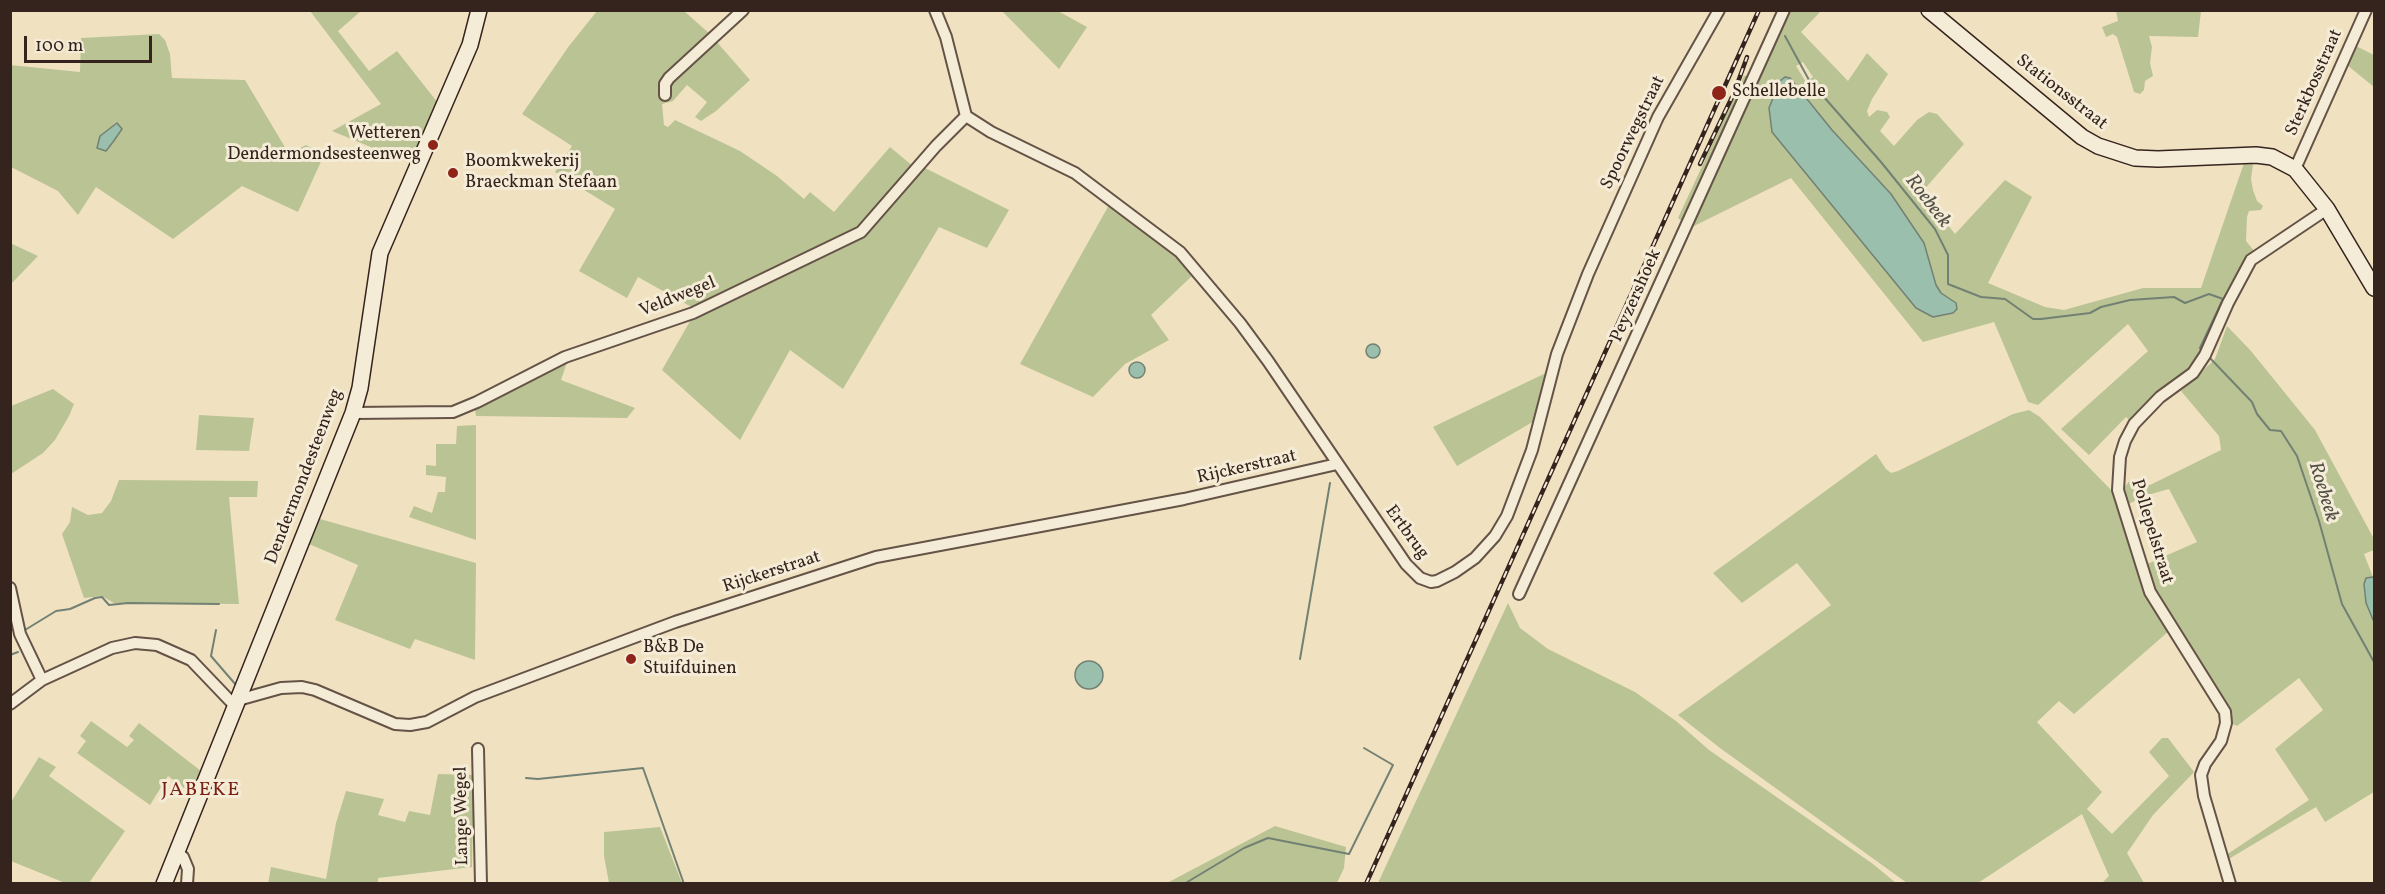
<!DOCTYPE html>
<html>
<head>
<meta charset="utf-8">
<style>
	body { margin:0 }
	#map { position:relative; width:2385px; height:894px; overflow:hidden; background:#f0e2c1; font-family:Vollkorn,serif }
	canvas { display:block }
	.frame { position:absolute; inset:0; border:12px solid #35231d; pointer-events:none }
	.scale { position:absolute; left:24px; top:36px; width:128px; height:27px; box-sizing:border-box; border:3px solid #35231d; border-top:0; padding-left:8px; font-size:18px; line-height:21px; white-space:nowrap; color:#35231d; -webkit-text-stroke:4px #f5ecd7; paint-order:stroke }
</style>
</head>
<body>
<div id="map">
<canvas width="2385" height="894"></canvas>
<div class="frame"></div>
<div class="scale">100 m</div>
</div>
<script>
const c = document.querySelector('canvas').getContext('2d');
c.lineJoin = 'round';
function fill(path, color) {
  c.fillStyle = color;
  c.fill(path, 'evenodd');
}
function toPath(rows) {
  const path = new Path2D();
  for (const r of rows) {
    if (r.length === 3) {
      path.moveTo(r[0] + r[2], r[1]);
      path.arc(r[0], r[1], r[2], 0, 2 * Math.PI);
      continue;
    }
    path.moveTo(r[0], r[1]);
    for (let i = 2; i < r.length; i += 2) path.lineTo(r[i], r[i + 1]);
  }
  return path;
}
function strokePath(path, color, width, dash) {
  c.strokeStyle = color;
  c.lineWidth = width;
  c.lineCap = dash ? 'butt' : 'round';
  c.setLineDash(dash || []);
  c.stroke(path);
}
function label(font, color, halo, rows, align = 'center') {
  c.font = font + ' Vollkorn,serif';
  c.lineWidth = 6;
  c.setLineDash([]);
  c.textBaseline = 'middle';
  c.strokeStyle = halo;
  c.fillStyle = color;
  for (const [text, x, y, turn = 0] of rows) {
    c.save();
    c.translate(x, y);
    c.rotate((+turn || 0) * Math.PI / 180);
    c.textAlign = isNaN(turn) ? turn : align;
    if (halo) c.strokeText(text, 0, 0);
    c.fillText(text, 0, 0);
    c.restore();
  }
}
fill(toPath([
	[1789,10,1821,11,1801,32,1848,81,1867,53,1888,74,1872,99,1867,111,1869,117,1877,110,1887,112,1890,117,1880,131,1894,146,1917,120,1929,112,1937,114,1964,144,1922,192,1955,234,2005,180,2032,197,1988,283,2045,307,2064,310,2143,288,2201,288,2244,163,2253,164,2251,179,2253,190,2257,201,2263,206,2261,210,2249,211,2247,217,2246,241,2255,252,2200,357,2189,372,2147,401,2131,422,2126,417,2089,455,2061,429,2148,351,2128,324,2038,405,2028,402,1994,322,1923,342,1791,178,1690,228,1678,218,1744,76,1759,74],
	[1803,62,1813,77,1806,82,1796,66],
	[1785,77,1790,78,1832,130,1891,194,1924,243,1936,285,1941,293,1956,303,1916,308,1769,108,1781,81],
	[310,11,361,11,338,31,369,71,397,51,438,103,412,160,407,162,332,131,381,104],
	[597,11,684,11,711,35,666,90,716,41,750,80,716,111,701,121,695,117,707,102,687,85,673,101,662,104,664,125,668,127,675,120,740,151,777,176,804,199,810,192,834,212,890,147,914,167,856,231,695,309,638,277,627,298,579,271,615,209,555,172,572,146,522,114,569,46],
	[1002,11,1058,11,1087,27,1059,69],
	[2116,11,2201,11,2198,37,2149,36,2152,47,2150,63,2153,76,2145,81,2144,90,2140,94,2134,92,2117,37,2113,34,2106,37,2102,27,2118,21],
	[159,34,165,40,170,54,172,78,245,80,289,154,306,145,324,155,298,212,242,186,173,239,96,187,78,215,58,191,11,167,10,65,80,72,81,38],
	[2356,46,2374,55,2374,87,2347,65],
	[923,167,1009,210,987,248,939,227,843,389,790,350,740,440,662,370,693,316,860,237],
	[1109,205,1172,251,1194,274,1151,315,1169,340,1125,364,1093,397,1020,364],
	[10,243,38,256,11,284,10,284],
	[2227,326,2251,351,2315,430,2374,539,2374,550,2364,554,2373,577,2366,578,2374,622,2374,792,2325,822,2316,807,2227,860,2226,855,2309,800,2275,749,2323,710,2299,678,2237,726,2231,723,2157,597,2147,564,2197,542,2169,489,2151,494,2128,504,2124,488,2130,480,2150,485,2221,450,2219,436,2181,391,2215,359],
	[567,362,561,380,635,408,627,418,476,416,475,409,524,380],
	[1548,372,1536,420,1457,466,1433,427],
	[53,389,74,404,69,416,55,440,43,453,11,474,11,406],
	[2029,410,2040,417,2113,492,2169,631,2074,714,2059,701,2037,722,2102,792,2087,809,2112,834,2169,776,2149,752,2162,738,2168,738,2194,772,2153,815,2127,853,2144,883,2102,883,2109,876,2082,814,1978,883,1907,883,1720,748,1678,715,1831,605,1797,563,1742,603,1713,573,1876,454,1886,469,1891,473,1898,471,2013,414],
	[199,415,254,418,249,451,196,450],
	[476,425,476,540,409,517,414,506,432,513,438,492,445,492,446,477,426,475,426,465,436,466,436,444,456,444,457,426],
	[119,480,258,481,257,497,229,497,239,604,114,603,102,596,84,598,62,534,70,522,72,507,88,515,102,513,111,501],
	[320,519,476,563,475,660,415,639,410,649,335,620,358,565,309,544],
	[1508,603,1520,628,1548,649,1635,692,1676,721,1709,750,1873,864,1896,883,1378,883],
	[91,721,127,747,134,740,129,736,139,723,201,771,192,794,168,776,150,805,77,753,86,741,80,736],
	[39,757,56,767,49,776,125,831,89,883,65,883,11,861,11,802],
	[438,774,474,775,472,867,378,878,378,883,268,884,271,867,326,879,336,823,346,791,384,799,378,815,405,822,409,811,430,815],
	[1275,826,1346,847,1344,868,1337,883,1167,883],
	[660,827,682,883,609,883,604,856,604,832]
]), '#bac393');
const water = toPath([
	[1785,77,1790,78,1832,130,1891,194,1924,243,1936,285,1941,293,1956,303,1957,309,1953,313,1933,317,1916,308,1772,132,1769,108,1780,81,1785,77],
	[117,123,122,129,113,142,106,151,97,148,100,136,117,123],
	[1373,351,7],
	[1137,370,8],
	[2373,577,2374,579,2374,622,2366,603,2364,584,2366,578,2373,577],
	[1089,675,14]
]);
fill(water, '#9bbfad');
strokePath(water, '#728173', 1.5);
strokePath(toPath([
	[1785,36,1809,80,1881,162,1935,229,1948,255,1948,284,1981,297,2005,299,2033,319,2041,319,2090,313,2101,307,2130,300,2174,297,2185,303,2209,294,2223,299,2200,348,2202,352],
	[2208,356,2252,402,2257,414,2270,430,2281,431,2297,456,2319,521,2342,604,2374,662],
	[25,630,56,611,70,609,95,598,102,597,109,605,128,603,219,604],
	[216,630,211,656,236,685],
	[10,655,18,652],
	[1300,659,1330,483],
	[526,778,538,779,643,768,684,884],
	[1184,884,1244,848,1268,838,1349,854,1393,765,1364,748]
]), '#728173', 2);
const street = toPath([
	[935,10,946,37,966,116],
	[665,95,665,84,669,78,743,10],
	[966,116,991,132,1075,173,1180,252,1240,323,1268,361,1406,564,1420,578,1431,582,1437,581,1455,572,1475,558,1495,536,1507,516,1532,450,1557,354,1588,274,1658,117,1719,10],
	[2295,169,2366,10],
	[353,413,453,412,477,402,565,357,693,313,861,232,936,146,966,116],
	[10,588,20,634,42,680],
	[1519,594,1784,10],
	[238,700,281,688,302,687,315,690,395,724,410,725,427,722,475,697,675,622,876,557,1184,499,1337,464],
	[10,704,42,680,112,648,135,643,157,645,191,660,235,706],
	[478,749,481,884],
	[176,852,183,857,188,869,187,884],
	[2230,884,2204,796,2201,775,2205,764,2221,741,2226,723,2225,712,2150,592,2118,490,2120,457,2125,441,2134,424,2160,397,2193,373,2205,355,2228,303,2251,260,2327,209]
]);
const secondary = toPath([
	[1929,10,2082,137,2098,146,2135,158,2158,159,2256,155,2272,157,2295,169,2327,209,2374,288],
	[164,884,353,413,360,388,380,253,470,45,479,10]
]);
strokePath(street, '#645346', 14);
strokePath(secondary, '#35231d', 18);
strokePath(street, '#f5ecd7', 10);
strokePath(secondary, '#f5ecd7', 15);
const rail = toPath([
	[1700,164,1734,93,1747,57],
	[1366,884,1759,10]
]);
strokePath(rail, '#35231d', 4.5);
strokePath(rail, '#f5ecd7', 2, [7]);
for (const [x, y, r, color] of [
	[1719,93,8,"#8f2418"],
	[433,145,6,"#8f2418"],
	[453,173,6,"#8f2418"],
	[631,659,6,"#8f2418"]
]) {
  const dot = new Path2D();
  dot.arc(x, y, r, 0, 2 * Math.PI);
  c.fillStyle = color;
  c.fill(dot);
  strokePath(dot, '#f5ecd7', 2);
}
label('18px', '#35231d', '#f5ecd7', [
	["Sterkbosstraat",2315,83,-66],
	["Stationsstraat",2061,93,38],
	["Spoorwegstraat",1634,133,-64],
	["Peyzershoek",1637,296,-66],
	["Veldwegel",678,298,-22],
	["Rijckerstraat",1247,468,-13],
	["Dendermondesteenweg",305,477,-69],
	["Pollepelstraat",2151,532,73],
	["Ertbrug",1406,533,54],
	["Rijckerstraat",772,573,-18],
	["Lange Wegel",463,816,-91]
]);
label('18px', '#35231d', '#f5ecd7', [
	["Schellebelle",1732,93],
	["Wetteren",421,135,"right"],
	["Dendermondsesteenweg",421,156,"right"],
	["Boomkwekerij",465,163],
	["Braeckman Stefaan",465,184],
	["B&B De",643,649],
	["Stuifduinen",643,670]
], 'left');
label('italic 20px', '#545248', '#f5ecd7', [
	["Roebeek",1927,202,52],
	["Roebeek",2322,492,73]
]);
c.letterSpacing = '1.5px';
label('20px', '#7a1f14', '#f5ecd7', [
	["JABEKE",201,791]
]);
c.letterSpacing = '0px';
</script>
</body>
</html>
